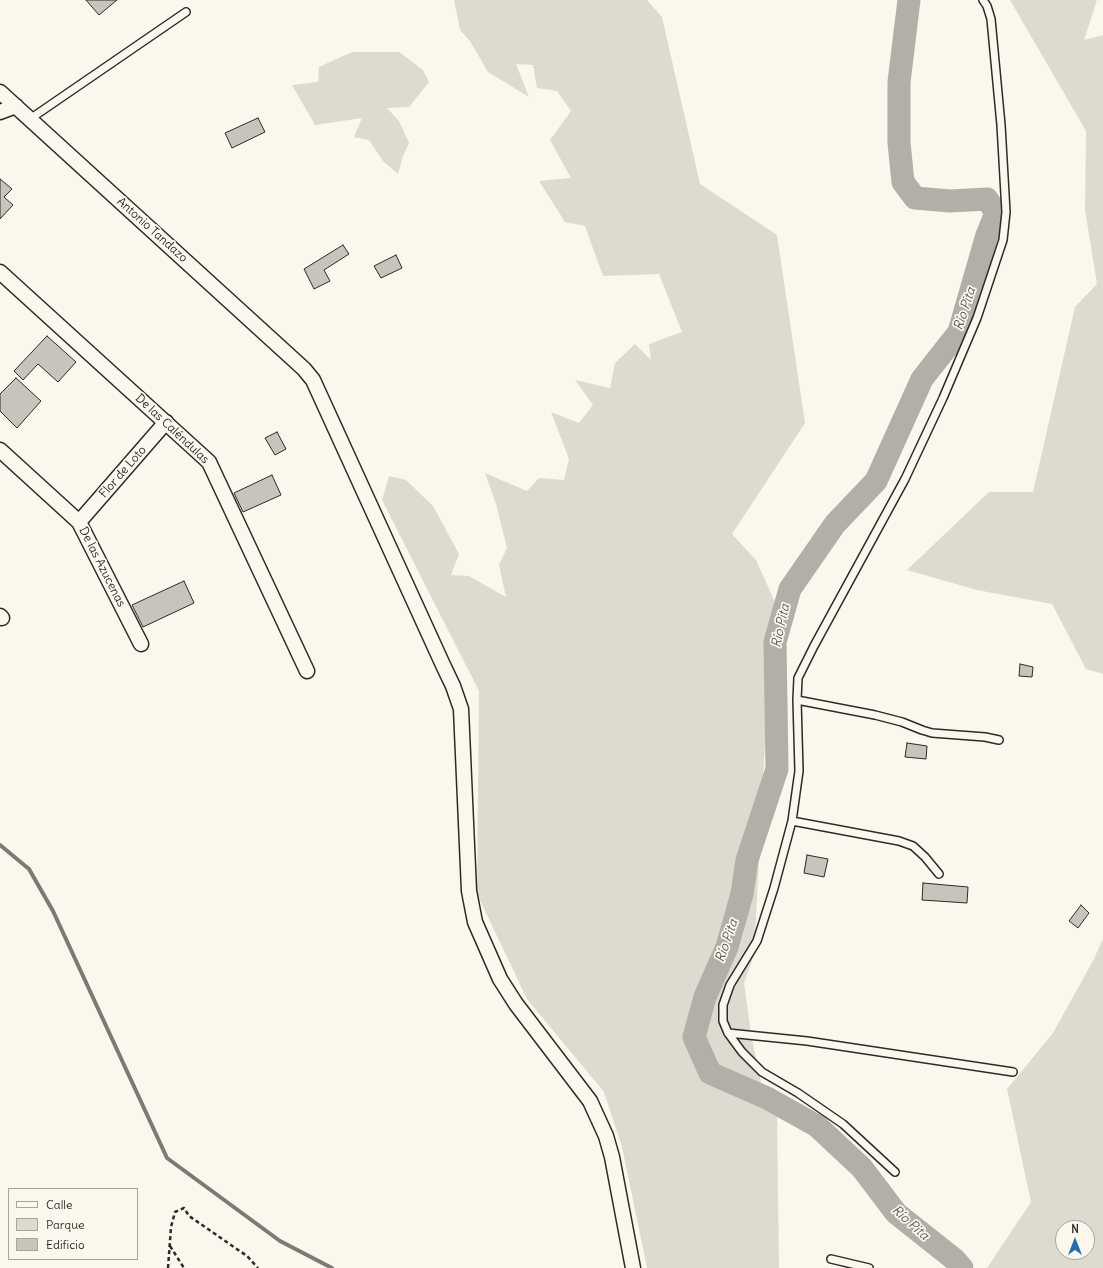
<!DOCTYPE html>
<html>
<head>
<meta charset="utf-8">
<style>
	body { margin:0 }
	#map { position:relative; width:1103px; height:1268px; overflow:hidden; background:#fbf7ec; font-family:Delius,sans-serif }
	canvas { display:block }
	.legend { position:absolute; left:8px; top:1188px; width:130px; height:72px; box-sizing:border-box; background:#fbf7ec; border:1px solid #a8a59f; margin:0; padding:5px 7px; list-style:none; font-size:12px; color:#2b2b2b }
	.legend li { display:flex; align-items:center; gap:8px; height:20px }
	.legend b { width:20px; border:1px solid #a8a59f }
	.north { position:absolute; left:1055px; top:1220px; width:40px; height:40px; box-sizing:border-box; background:#fbf7ec; border:1px solid #a8a59f; border-radius:50%; rotate:0deg; font-size:11px; font-weight:700; line-height:16px; text-align:center; color:#2b2b2b }
	.north::after { content:''; display:block; margin:auto; width:14px; height:18px; background:#1f6fb2; clip-path:polygon(50% 0,100% 100%,50% 72%,0 100%) }
</style>
</head>
<body>
<div id="map">
<canvas width="1103" height="1268"></canvas>
<ul class="legend">
<li><b style="height:5px;background:#fbf7ec"></b>Calle</li>
<li><b style="height:11px;background:#dddad0"></b>Parque</li>
<li><b style="height:11px;background:#c7c4bc"></b>Edificio</li>
</ul>
<div class="north">N</div>
</div>
<script>
const c = document.querySelector('canvas').getContext('2d');
c.lineJoin = 'round';
function fill(path, color) {
  c.fillStyle = color;
  c.fill(path, 'evenodd');
}
function toPath(rows) {
  const path = new Path2D();
  for (const r of rows) {
    path.moveTo(r[0], r[1]);
    for (let i = 2; i < r.length; i += 2) path.lineTo(r[i], r[i + 1]);
  }
  return path;
}
function strokePath(path, color, width, dash) {
  c.strokeStyle = color;
  c.lineWidth = width;
  c.lineCap = dash ? 'butt' : 'round';
  c.setLineDash(dash || []);
  c.stroke(path);
}
function label(font, color, halo, rows, align = 'center') {
  c.font = font + ' Delius,sans-serif';
  c.lineWidth = 3.5;
  c.setLineDash([]);
  c.textBaseline = 'middle';
  c.strokeStyle = halo;
  c.fillStyle = color;
  for (const [text, x, y, turn = 0] of rows) {
    c.save();
    c.translate(x, y);
    c.rotate((+turn || 0) * Math.PI / 180);
    c.textAlign = isNaN(turn) ? turn : align;
    if (halo) c.strokeText(text, 0, 0);
    c.fillText(text, 0, 0);
    c.restore();
  }
}
fill(toPath([
	[454,0,647,0,662,17,700,184,777,235,805,423,732,534,756,560,775,602,770,646,754,955,744,983,751,1034,763,1092,777,1115,779,1268,647,1268,622,1147,604,1092,527,999,477,894,479,691,382,500,389,476,406,480,433,506,459,554,451,575,469,576,506,597,499,565,507,548,496,504,485,473,527,491,539,478,564,480,569,459,551,412,579,423,593,405,575,380,610,388,615,363,635,344,651,360,649,344,682,332,659,274,603,276,585,226,565,222,539,181,571,178,550,140,571,111,557,91,537,88,533,65,516,64,529,97,488,72,470,41,460,30],
	[1010,0,1097,0,1084,40,1103,35,1103,674,1086,669,1052,604,977,590,907,570,989,492,1033,492,1075,307,1097,284,1085,210,1086,131],
	[352,52,399,52,423,70,429,82,409,107,387,108,399,121,409,143,403,156,398,174,383,161,369,140,354,137,362,118,315,125,292,85,318,82,319,67],
	[1103,939,1103,1268,987,1268,1031,1202,1007,1089,1053,1033,1094,959],
	[1063,1228,1087,1228,1087,1252,1063,1252]
]), '#dddad0');
strokePath(toPath([
	[0,845,29,869,53,911,167,1158,280,1241,332,1268]
]), '#7b7a75', 4);
strokePath(toPath([
	[909,0,899,82,899,143,903,182,915,198,950,201,987,199,996,213,987,235,959,332,922,379,876,481,835,524,790,589,775,642,777,769,747,860,742,894,727,947,705,997,694,1037,710,1073,767,1098,817,1126,862,1168,896,1213,954,1259,962,1268]
]), '#b1afa7', 23);
const building = toPath([
	[86,0,117,0,99,15,86,0],
	[258,118,265,132,232,148,225,133,258,118],
	[0,179,12,189,4,197,13,205,0,219,0,179],
	[343,245,349,254,324,270,330,281,314,289,304,269,343,245],
	[396,255,402,268,381,278,374,266,396,255],
	[47,336,76,362,58,382,38,364,23,380,14,371,47,336],
	[16,378,41,401,17,428,0,411,0,394,16,378],
	[277,432,286,449,275,455,265,438,277,432],
	[272,475,281,495,243,512,234,493,272,475],
	[184,581,194,603,143,627,132,605,184,581],
	[1020,664,1033,667,1032,677,1019,676,1020,664],
	[907,743,927,746,926,759,905,757,907,743],
	[807,855,828,859,824,877,804,873,807,855],
	[923,883,968,887,967,903,922,900,923,883],
	[1081,905,1089,913,1078,928,1069,921,1081,905]
]);
fill(building, '#c7c4bc');
strokePath(building, '#2b2b2b', 1);
const lane = toPath([
	[30,119,186,12],
	[797,700,875,715,902,722,922,730,932,733,985,737,999,740],
	[792,821,899,841,913,846,925,857,939,874],
	[728,1033,807,1041,1013,1072],
	[895,1172,843,1124,798,1093,762,1072,742,1052,728,1033,723,1021,723,1005,730,985,757,941,774,888,792,821,799,771,797,700,798,678,814,646,905,479,943,398,977,318,1003,240,1006,212,1001,125,991,19,987,6,983,0],
	[831,1259,869,1268]
]);
const street = toPath([
	[0,92,304,369,313,380,443,665,453,686,461,709,469,891,475,922,500,979,516,1004,590,1101,606,1136,612,1157,633,1268],
	[0,112,16,106],
	[0,272,209,462,307,671],
	[0,450,79,522,141,644],
	[79,522,166,422],
	[0,616,2,618]
]);
strokePath(lane, '#2b2b2b', 10);
strokePath(street, '#2b2b2b', 17);
strokePath(toPath([
	[170,1246,184,1268],
	[168,1268,171,1227,175,1212,184,1208,189,1216,247,1256,258,1268]
]), '#2b2b2b', 2.5, [4, 3]);
strokePath(lane, '#fbf7ec', 7);
strokePath(street, '#fbf7ec', 14);
label('12px', '#2b2b2b', '#fbf7ec', [
	["Antonio Tandazo",152,230,42],
	["De las Caléndulas",172,429,43],
	["Flor de Loto",123,472,-49],
	["De las Azucenas",102,567,63]
]);
label('italic 13px', '#5a5956', '#fbf7ec', [
	["Río Pita",965,309,-72],
	["Río Pita",781,626,-78],
	["Río Pita",727,941,-71],
	["Río Pita",910,1223,42]
]);
</script>
</body>
</html>
